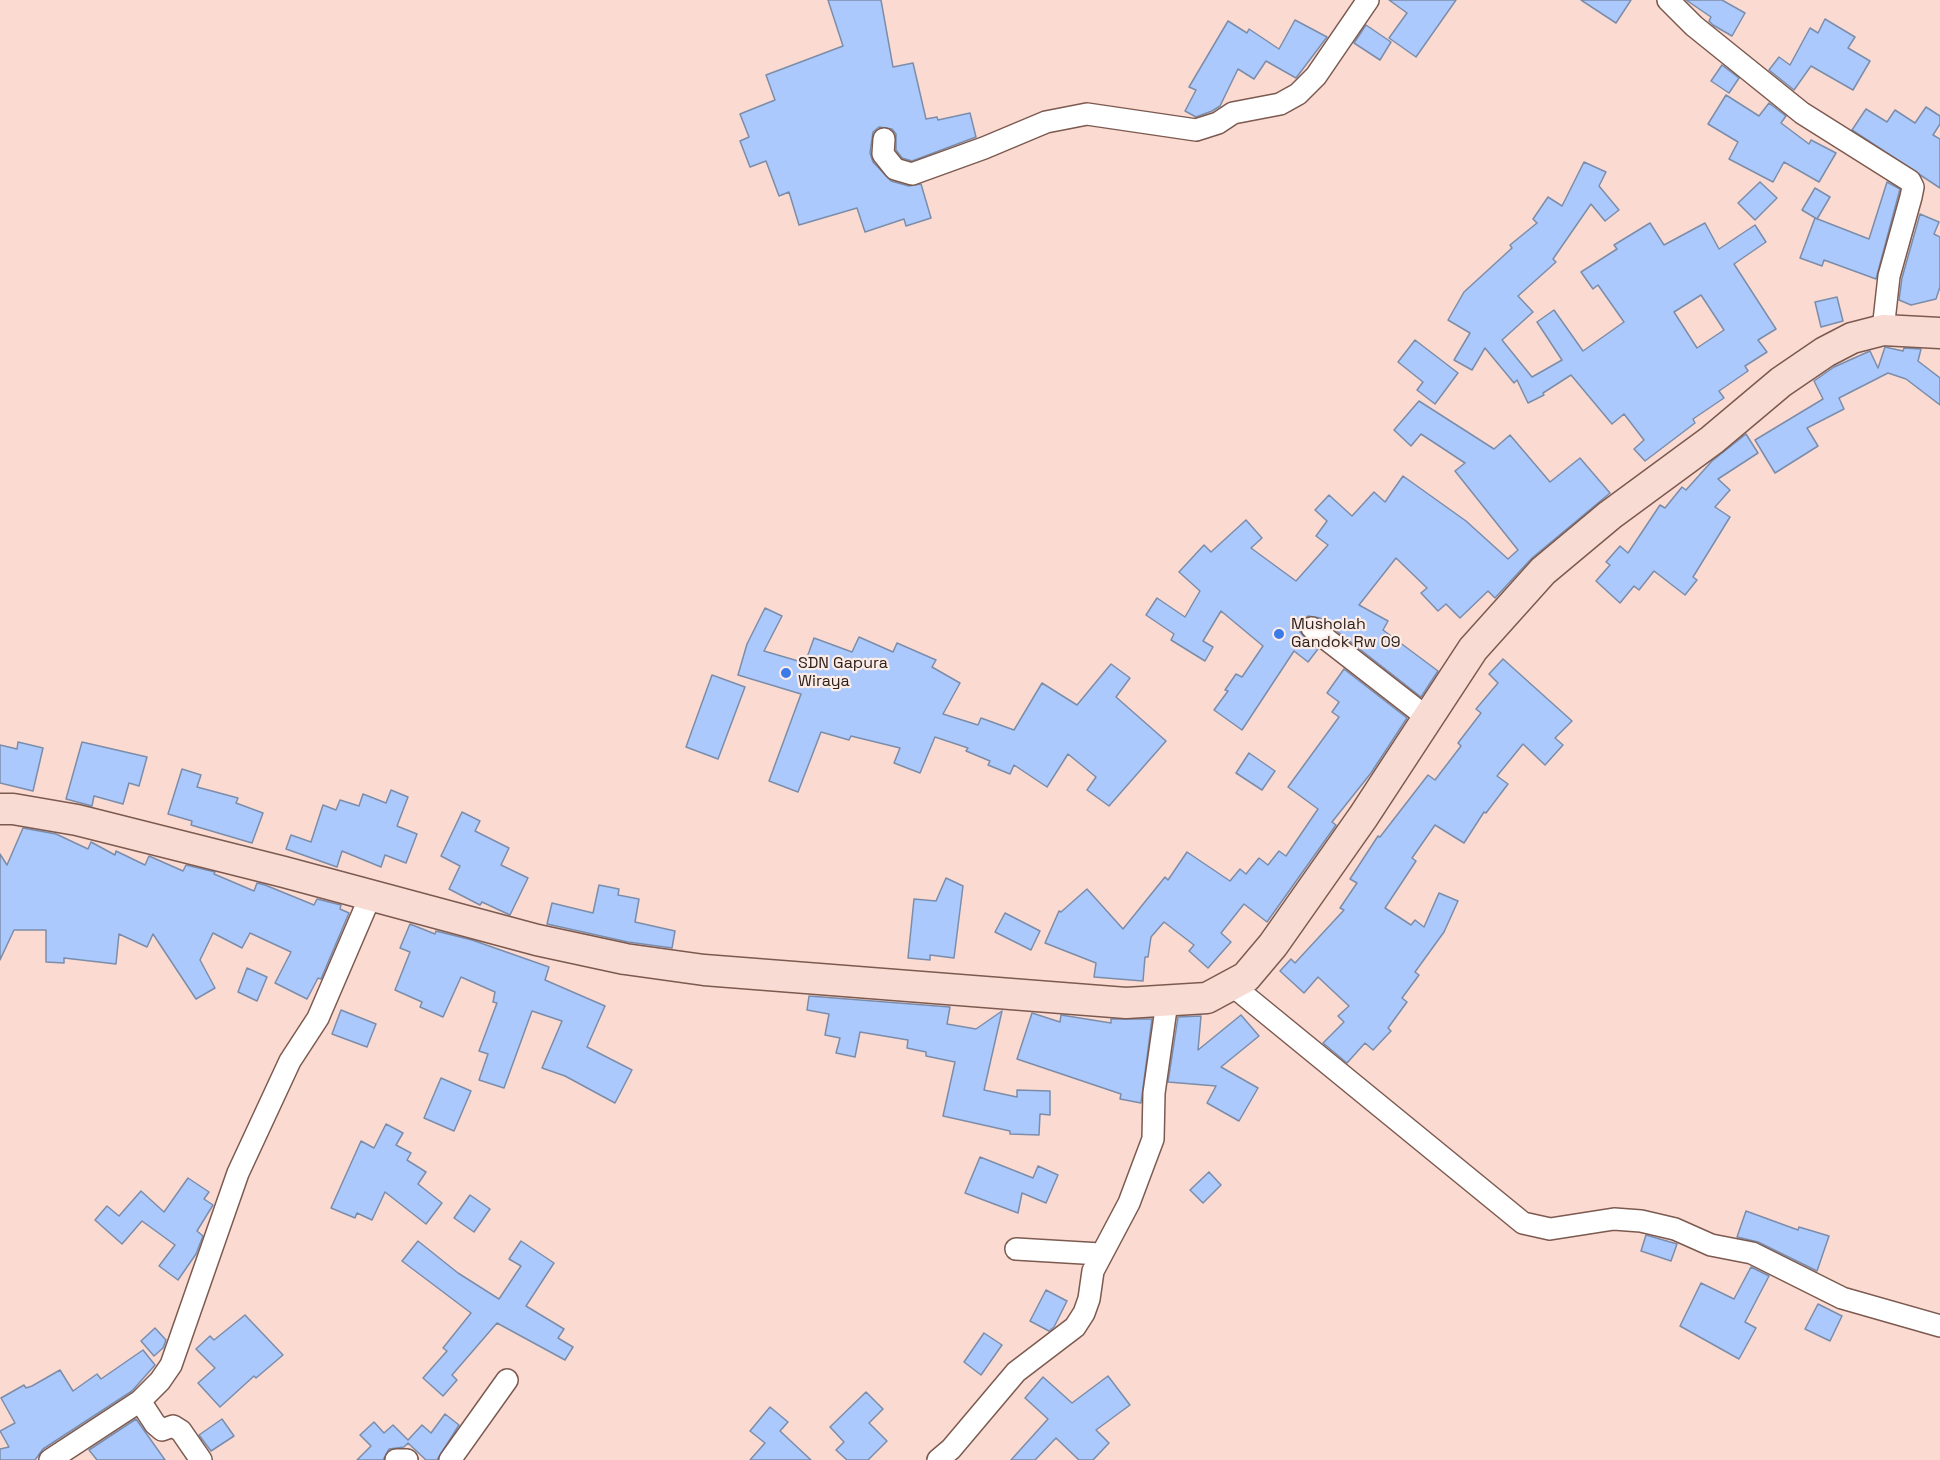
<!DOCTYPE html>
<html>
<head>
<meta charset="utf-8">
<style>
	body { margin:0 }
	canvas { display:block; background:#fbdad1 }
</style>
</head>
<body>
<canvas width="1940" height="1460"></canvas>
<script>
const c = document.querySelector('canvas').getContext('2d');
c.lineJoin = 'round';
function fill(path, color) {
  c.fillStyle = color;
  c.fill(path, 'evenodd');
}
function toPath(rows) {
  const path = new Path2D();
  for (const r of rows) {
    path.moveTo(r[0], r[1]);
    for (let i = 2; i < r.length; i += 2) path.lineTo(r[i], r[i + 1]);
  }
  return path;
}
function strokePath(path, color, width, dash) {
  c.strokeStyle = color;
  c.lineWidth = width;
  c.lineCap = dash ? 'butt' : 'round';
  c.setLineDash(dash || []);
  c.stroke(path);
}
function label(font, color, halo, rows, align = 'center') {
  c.font = font + ' "Space Grotesk",sans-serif';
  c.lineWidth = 4.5;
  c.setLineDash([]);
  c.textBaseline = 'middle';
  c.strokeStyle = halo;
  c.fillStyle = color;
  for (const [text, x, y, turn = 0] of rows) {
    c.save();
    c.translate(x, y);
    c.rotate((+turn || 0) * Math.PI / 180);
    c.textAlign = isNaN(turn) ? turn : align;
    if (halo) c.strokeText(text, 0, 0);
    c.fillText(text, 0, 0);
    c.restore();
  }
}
const building = toPath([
	[828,0,881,0,893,67,913,63,926,119,937,117,938,120,970,113,976,137,912,161,902,158,896,150,896,134,892,129,879,127,873,132,870,153,873,162,891,181,909,186,921,184,931,218,906,226,904,219,865,232,857,208,799,225,789,192,779,196,766,161,750,167,740,141,749,137,740,114,775,100,766,75,843,46,828,0],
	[1389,0,1456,0,1416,57,1389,38,1407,13,1389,0],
	[1581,0,1631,0,1616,23,1581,0],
	[1686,0,1722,0,1745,13,1732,36,1713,25,1709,21,1711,17,1686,0],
	[1825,19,1855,37,1848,48,1870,61,1853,90,1811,66,1794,90,1769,70,1779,57,1790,65,1810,28,1818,33,1825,19],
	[1295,20,1327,37,1296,78,1266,61,1254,79,1238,69,1220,106,1212,111,1196,117,1185,111,1196,90,1189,87,1228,21,1247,33,1249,29,1279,49,1295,20],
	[1366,25,1391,42,1380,60,1354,43,1366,25],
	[1722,65,1739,78,1729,93,1711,81,1722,65],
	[1726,95,1759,116,1769,103,1786,116,1781,123,1809,144,1811,140,1836,153,1819,182,1784,162,1773,182,1729,159,1738,142,1708,124,1726,95],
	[1926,107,1940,116,1940,124,1933,135,1940,139,1940,188,1852,130,1866,109,1887,122,1895,110,1915,123,1926,107],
	[1584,162,1606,172,1599,186,1619,210,1605,221,1591,204,1553,259,1556,262,1518,296,1533,312,1502,340,1532,377,1562,360,1537,322,1554,310,1583,351,1624,322,1598,285,1593,289,1581,272,1617,249,1614,245,1650,223,1664,245,1705,223,1719,249,1755,225,1766,242,1734,264,1776,329,1758,340,1767,352,1745,366,1748,371,1719,391,1724,398,1693,419,1695,423,1645,461,1634,449,1644,440,1624,414,1612,424,1571,375,1543,393,1544,395,1528,403,1517,380,1514,383,1485,348,1472,370,1454,360,1470,333,1448,320,1464,292,1512,248,1510,245,1537,223,1533,219,1548,197,1562,206,1584,162],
	[1701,295,1724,330,1697,348,1674,312,1701,295],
	[1760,182,1777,198,1755,220,1738,203,1760,182],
	[1887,182,1900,189,1876,279,1824,260,1822,266,1800,258,1815,218,1869,239,1887,182],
	[1815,188,1830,197,1817,219,1802,210,1815,188],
	[1920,214,1939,222,1934,234,1940,237,1940,287,1936,299,1911,305,1899,300,1902,278,1920,214],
	[1837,297,1843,321,1821,327,1815,302,1837,297],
	[1415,340,1458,373,1435,404,1417,390,1423,382,1398,362,1415,340],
	[1885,347,1903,351,1904,348,1921,349,1918,361,1940,378,1940,405,1906,379,1888,373,1839,398,1844,409,1807,428,1818,446,1775,473,1755,440,1823,399,1814,381,1834,367,1870,351,1878,368,1885,347],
	[1419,401,1494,449,1510,435,1550,482,1580,458,1610,493,1532,558,1495,598,1488,591,1460,618,1446,604,1438,611,1421,593,1427,588,1396,558,1359,605,1388,621,1383,630,1438,671,1421,697,1320,618,1308,616,1302,621,1300,632,1318,649,1308,662,1294,651,1242,730,1214,710,1228,691,1225,690,1236,674,1242,677,1263,646,1221,611,1203,641,1213,647,1205,661,1171,640,1174,634,1146,615,1157,598,1185,617,1200,591,1179,572,1204,545,1211,552,1246,520,1262,538,1251,548,1296,581,1328,545,1316,536,1327,521,1315,510,1329,495,1352,516,1374,492,1385,502,1403,476,1466,521,1508,559,1518,550,1455,471,1465,463,1421,434,1411,446,1394,430,1419,401],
	[1746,434,1758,453,1718,479,1730,490,1715,507,1730,517,1693,577,1697,580,1685,595,1654,571,1639,590,1634,586,1620,603,1596,581,1610,565,1606,562,1620,546,1628,553,1660,505,1665,508,1682,487,1686,490,1712,461,1746,434],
	[765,608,782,616,764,651,805,663,814,638,852,652,859,637,893,652,897,643,936,660,932,667,960,683,943,714,978,725,981,718,1014,730,1042,683,1077,705,1111,664,1130,678,1116,697,1166,741,1109,806,1087,790,1096,777,1068,754,1047,787,1014,765,1010,774,988,765,990,761,966,751,968,748,935,737,920,773,894,763,900,748,851,736,849,740,821,732,798,792,769,781,801,694,738,675,747,644,765,608],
	[1503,659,1572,721,1555,738,1563,745,1545,765,1523,744,1497,776,1508,784,1486,813,1484,812,1464,843,1435,825,1412,858,1416,861,1385,908,1411,925,1415,920,1424,927,1439,893,1458,901,1444,932,1415,972,1419,975,1402,998,1407,1002,1388,1028,1391,1031,1373,1050,1365,1043,1347,1063,1323,1043,1344,1022,1338,1016,1349,1006,1318,977,1304,993,1280,971,1291,959,1295,963,1344,910,1340,908,1357,883,1350,879,1378,836,1380,837,1428,775,1435,780,1461,746,1458,743,1481,713,1476,709,1498,683,1489,674,1503,659],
	[1344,669,1407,718,1371,773,1332,822,1336,825,1267,922,1244,904,1221,933,1231,942,1208,968,1189,951,1194,945,1164,922,1151,937,1148,957,1145,957,1143,981,1094,977,1096,963,1045,943,1059,911,1061,912,1087,889,1123,929,1165,877,1168,880,1187,852,1230,881,1240,869,1246,874,1259,858,1268,865,1279,851,1286,856,1318,809,1288,787,1339,717,1332,712,1339,702,1327,693,1344,669],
	[712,675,745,687,718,759,686,747,712,675],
	[18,742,43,748,33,791,0,783,0,745,17,749,18,742],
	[82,742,147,757,139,786,129,783,123,804,94,796,92,806,66,799,82,742],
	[1249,753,1275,771,1262,790,1236,773,1249,753],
	[182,769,201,775,197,787,238,798,236,803,263,813,252,843,191,825,192,821,168,814,182,769],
	[391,790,408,797,397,826,417,834,406,863,385,855,381,867,342,851,337,867,286,849,291,835,311,842,323,805,336,810,340,800,359,806,363,794,386,803,391,790],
	[462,812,480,821,475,831,509,848,501,865,528,878,510,915,482,902,480,905,449,889,460,866,441,856,462,812],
	[23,828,56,834,88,849,91,842,115,855,116,851,145,865,149,856,183,871,186,865,215,872,214,874,254,891,257,883,265,885,314,905,317,899,341,905,340,909,349,913,321,979,318,978,307,999,275,983,291,952,250,933,242,948,213,933,200,960,215,988,196,999,153,934,147,947,119,934,116,964,64,958,64,963,46,962,46,930,14,930,0,960,0,854,7,865,23,828],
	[946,878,963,886,954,958,930,955,930,960,908,958,914,899,936,901,946,878],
	[599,885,619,889,618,895,639,899,635,922,675,931,672,948,628,942,547,924,552,903,593,913,599,885],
	[1005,913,1040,931,1031,950,995,932,1005,913],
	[410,924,435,934,436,931,472,940,549,967,545,980,605,1006,587,1047,632,1070,615,1103,565,1076,542,1068,562,1021,532,1011,504,1088,479,1080,488,1054,479,1051,497,1003,493,1002,495,992,461,977,443,1017,420,1007,422,1002,395,990,410,952,400,948,410,924],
	[247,968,267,977,257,1001,238,992,247,968],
	[809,996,950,1007,947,1024,976,1029,1002,1011,984,1090,1017,1097,1017,1090,1050,1091,1050,1115,1040,1114,1039,1135,1010,1134,1010,1131,943,1116,955,1062,926,1056,926,1052,907,1048,908,1040,860,1032,855,1057,836,1053,840,1038,825,1035,829,1014,807,1010,809,996],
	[341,1010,376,1024,367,1047,332,1034,341,1010],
	[1032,1013,1060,1022,1061,1015,1111,1023,1111,1019,1152,1019,1141,1103,1120,1099,1121,1094,1017,1059,1032,1013],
	[1241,1015,1259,1036,1221,1067,1258,1088,1239,1121,1207,1103,1216,1086,1168,1082,1178,1017,1201,1016,1198,1050,1241,1015],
	[441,1078,471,1091,454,1131,424,1118,441,1078],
	[386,1124,403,1133,396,1145,411,1153,407,1160,426,1172,418,1184,442,1203,426,1224,385,1192,372,1220,357,1213,355,1218,331,1208,361,1141,374,1148,386,1124],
	[980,1157,1033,1178,1038,1166,1058,1175,1046,1203,1022,1193,1018,1213,965,1193,980,1157],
	[1209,1172,1221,1185,1203,1203,1190,1190,1209,1172],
	[188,1178,209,1192,204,1199,213,1205,197,1231,203,1236,196,1254,178,1280,159,1266,175,1245,142,1221,122,1244,95,1220,107,1206,119,1216,141,1191,164,1212,188,1178],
	[470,1195,490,1209,474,1232,454,1218,470,1195],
	[1746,1211,1798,1230,1799,1227,1829,1236,1817,1271,1758,1242,1737,1237,1746,1211],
	[1646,1235,1677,1244,1671,1261,1641,1251,1646,1235],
	[418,1241,458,1273,499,1299,521,1266,509,1259,521,1241,554,1263,526,1306,564,1329,558,1338,573,1347,565,1360,497,1323,452,1375,457,1380,443,1396,423,1378,447,1351,443,1348,471,1313,402,1261,418,1241],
	[1751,1267,1769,1276,1745,1322,1756,1328,1739,1359,1680,1326,1701,1283,1734,1299,1751,1267],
	[1046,1290,1067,1301,1054,1327,1049,1331,1030,1321,1046,1290],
	[1818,1304,1842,1316,1830,1341,1805,1329,1818,1304],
	[245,1315,283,1355,256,1378,254,1376,220,1407,198,1383,215,1368,196,1349,210,1336,214,1340,245,1315],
	[155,1328,166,1340,163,1348,154,1356,141,1341,155,1328],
	[984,1333,1002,1345,981,1375,964,1362,984,1333],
	[143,1350,155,1365,132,1391,43,1449,35,1460,0,1460,0,1449,9,1447,0,1431,15,1423,1,1398,24,1385,26,1388,32,1386,60,1370,73,1391,97,1374,101,1379,143,1350],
	[1108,1376,1130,1405,1096,1430,1109,1443,1093,1460,1079,1460,1056,1438,1035,1460,1011,1460,1048,1419,1025,1398,1043,1377,1072,1403,1108,1376],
	[866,1392,883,1409,869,1423,887,1441,868,1460,847,1460,836,1450,844,1442,830,1427,866,1392],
	[770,1407,788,1422,780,1431,811,1460,750,1460,765,1443,750,1431,770,1407],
	[445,1414,459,1425,437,1460,426,1460,408,1443,404,1447,389,1449,383,1460,357,1460,371,1446,360,1435,374,1422,384,1433,393,1425,408,1440,422,1425,431,1433,445,1414],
	[136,1419,165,1460,97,1460,89,1450,136,1419],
	[222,1419,234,1436,211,1451,199,1435,222,1419]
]);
fill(building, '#abc9fd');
strokePath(building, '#7c8daa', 1.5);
const minor = toPath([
	[1668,0,1694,26,1802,113,1910,181,1913,187,1911,197,1889,276,1883,330],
	[884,139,883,154,895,169,912,174,984,148,1046,122,1087,114,1196,130,1218,123,1233,113,1280,104,1298,94,1316,76,1368,0],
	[1312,628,1429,719],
	[1233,986,1523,1223,1550,1229,1614,1219,1641,1221,1675,1229,1711,1245,1752,1253,1842,1298,1940,1326],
	[1016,1249,1100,1254],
	[140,1401,155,1424,162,1430,173,1426,181,1431,201,1460],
	[50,1460,140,1401,160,1381,171,1365,238,1173,290,1061,318,1018,370,897],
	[396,1460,407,1460],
	[450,1460,507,1380],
	[938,1460,951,1449,1016,1372,1075,1327,1084,1313,1089,1299,1093,1271,1129,1203,1153,1139,1154,1093,1167,1002]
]);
const secondary = toPath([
	[0,809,13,809,77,820,284,872,537,940,625,959,704,970,1126,1003,1207,998,1246,977,1273,945,1363,817,1473,649,1543,571,1610,515,1712,440,1781,382,1825,352,1852,338,1883,330,1940,333]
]);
strokePath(minor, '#7c5a50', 24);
strokePath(secondary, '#7c5a50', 33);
strokePath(minor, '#fff', 21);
strokePath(secondary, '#f8dbd2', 30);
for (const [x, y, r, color] of [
	[1279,634,6,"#3b7be9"],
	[786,673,6,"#3b7be9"]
]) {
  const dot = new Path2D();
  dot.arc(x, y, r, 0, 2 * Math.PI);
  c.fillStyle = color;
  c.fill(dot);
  strokePath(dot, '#fcece7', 2);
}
label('16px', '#2e201b', '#fcece7', [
	["Musholah",1291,625],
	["Gandok Rw 09",1291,643],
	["SDN Gapura",798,664],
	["Wiraya",798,682]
], 'left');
</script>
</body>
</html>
